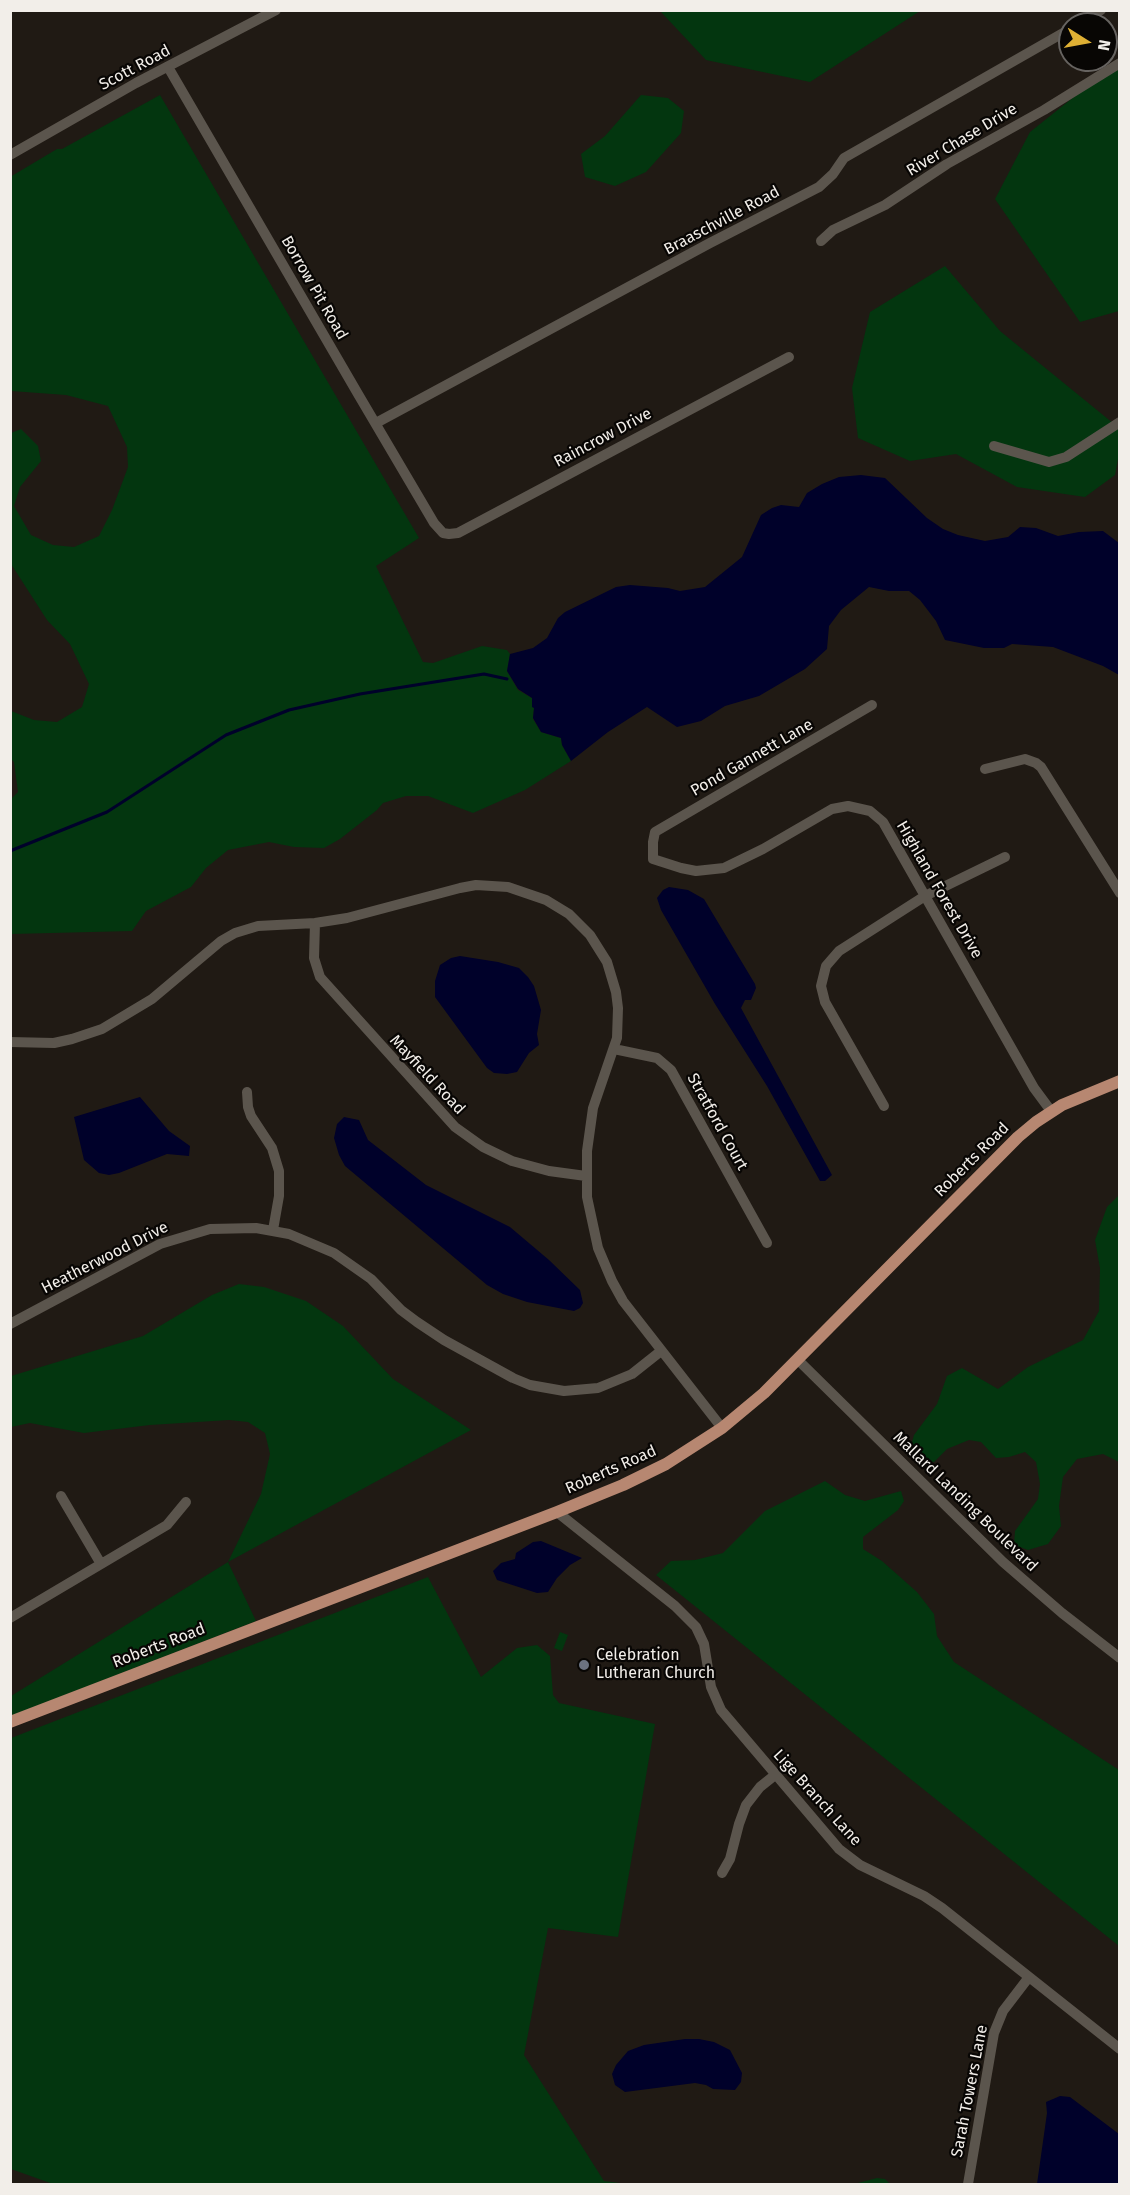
<!DOCTYPE html>
<html>
<head>
<meta charset="utf-8">
<style>
	body { margin:0 }
	#map { position:relative; width:1130px; height:2195px; overflow:hidden; background:#201a14; font-family:"Fira Sans",sans-serif }
	canvas { display:block }
	.frame { position:absolute; inset:0; border:12px solid #f2eee9; pointer-events:none }
	.north { position:absolute; left:1058px; top:12px; width:60px; height:60px; box-sizing:border-box; background:#080604; border:2px solid #666360; border-radius:50%; rotate:101deg; font-size:16px; font-weight:700; line-height:24px; text-align:center; color:#f2eee9 }
	.north::after { content:''; display:block; margin:auto; width:21px; height:27px; background:#dfb034; clip-path:polygon(50% 0,100% 100%,50% 72%,0 100%) }
</style>
</head>
<body>
<div id="map">
<canvas width="1130" height="2195"></canvas>
<div class="frame"></div>
<div class="north">N</div>
</div>
<script>
const c = document.querySelector('canvas').getContext('2d');
c.lineJoin = 'round';
function fill(path, color) {
  c.fillStyle = color;
  c.fill(path, 'evenodd');
}
function toPath(rows) {
  const path = new Path2D();
  for (const r of rows) {
    path.moveTo(r[0], r[1]);
    for (let i = 2; i < r.length; i += 2) path.lineTo(r[i], r[i + 1]);
  }
  return path;
}
function strokePath(path, color, width, dash) {
  c.strokeStyle = color;
  c.lineWidth = width;
  c.lineCap = dash ? 'butt' : 'round';
  c.setLineDash(dash || []);
  c.stroke(path);
}
function label(font, color, halo, rows, align = 'center') {
  c.font = font + ' "Fira Sans",sans-serif';
  c.lineWidth = 4.5;
  c.setLineDash([]);
  c.textBaseline = 'middle';
  c.strokeStyle = halo;
  c.fillStyle = color;
  for (const [text, x, y, turn = 0] of rows) {
    c.save();
    c.translate(x, y);
    c.rotate((+turn || 0) * Math.PI / 180);
    c.textAlign = isNaN(turn) ? turn : align;
    if (halo) c.strokeText(text, 0, 0);
    c.fillText(text, 0, 0);
    c.restore();
  }
}
fill(toPath([
	[657,11,920,11,810,82,706,60,661,12],
	[1119,61,1119,311,1080,322,995,199,1030,132],
	[160,95,419,538,376,566,423,662,433,663,482,646,507,650,510,654,507,671,518,690,532,698,534,708,533,719,541,732,561,738,562,745,571,761,525,790,473,813,428,796,406,796,383,803,377,810,340,839,324,848,294,847,269,842,228,850,206,868,191,887,146,911,132,931,11,934,11,799,18,792,14,762,11,759,11,711,34,720,57,722,82,707,89,684,70,644,47,620,11,564,11,433,21,429,38,446,41,461,20,487,14,506,31,535,53,545,74,547,99,536,112,510,128,467,127,447,108,406,66,395,11,391,10,177,57,149,62,149],
	[641,95,668,98,684,111,681,133,646,172,615,186,585,177,581,154,605,136],
	[945,266,1000,331,1119,428,1119,454,1115,475,1085,497,1017,487,956,454,910,461,858,438,852,388,870,312],
	[1119,1195,1119,1462,1103,1454,1077,1459,1063,1477,1059,1506,1061,1526,1048,1544,1028,1550,1014,1545,1015,1531,1038,1499,1040,1484,1036,1462,1025,1452,1009,1457,996,1458,981,1442,969,1440,947,1449,934,1462,924,1463,910,1449,914,1435,937,1404,947,1376,962,1368,998,1389,1028,1367,1083,1340,1099,1311,1100,1268,1095,1240,1107,1207],
	[239,1284,264,1287,306,1301,343,1326,393,1379,471,1430,228,1562,256,1621,11,1716,11,1696,228,1562,261,1494,270,1454,265,1433,248,1422,229,1420,150,1425,84,1433,30,1423,11,1427,11,1376,143,1336,212,1295],
	[825,1481,845,1495,865,1501,901,1491,904,1501,898,1510,863,1537,863,1549,882,1561,917,1592,934,1614,937,1636,954,1662,1119,1770,1119,1946,656,1575,671,1561,695,1560,723,1553,765,1511],
	[428,1577,481,1677,517,1648,537,1645,550,1656,553,1695,559,1703,655,1724,618,1937,548,1928,524,2055,604,2181,627,2184,53,2184,11,2169,11,1738],
	[560,1632,568,1635,562,1651,554,1648],
	[877,2178,885,2179,890,2184,854,2184]
]), '#03360f');
fill(toPath([
	[861,475,885,478,927,518,943,529,958,535,985,541,1008,537,1020,527,1036,528,1058,536,1079,532,1103,531,1119,543,1119,675,1103,666,1053,647,1012,644,1004,648,984,648,945,640,936,621,920,600,909,591,889,591,869,587,841,610,829,626,827,649,805,669,759,696,725,706,701,721,677,727,647,707,608,732,571,761,562,745,561,738,541,732,533,718,534,708,532,707,532,698,518,689,507,671,510,654,533,648,547,638,558,618,565,612,616,587,630,585,668,588,680,591,705,587,742,557,761,515,772,508,781,505,799,507,807,493,822,484,839,477],
	[669,887,688,890,704,899,755,984,756,988,751,1000,745,1000,741,1008,832,1175,825,1181,820,1181,767,1086,715,1004,661,910,657,898,663,890],
	[460,956,498,962,519,968,528,977,534,986,541,1010,537,1034,539,1045,529,1053,517,1072,507,1074,494,1073,487,1068,435,997,435,981,440,965,451,958],
	[140,1097,169,1131,190,1146,189,1156,167,1154,119,1173,109,1175,99,1173,84,1160,74,1117],
	[344,1117,359,1120,368,1140,426,1185,510,1227,549,1260,580,1290,583,1303,580,1308,574,1311,527,1302,503,1294,487,1285,345,1166,339,1155,334,1138,337,1124],
	[541,1541,582,1558,570,1565,557,1578,548,1592,537,1593,497,1580,493,1571,501,1563,515,1559,516,1553,533,1542],
	[685,2039,699,2039,714,2042,730,2050,742,2073,741,2082,735,2090,713,2089,706,2085,695,2083,625,2092,615,2085,612,2074,616,2065,628,2051,644,2045],
	[1060,2096,1070,2097,1119,2134,1119,2184,1037,2184,1047,2113,1046,2102]
]), '#00012a');
strokePath(toPath([
	[10,851,107,812,226,735,289,710,360,694,484,674,507,679]
]), '#00012a', 3);
strokePath(toPath([
	[1078,24,1101,10],
	[168,67,358,394,434,523,443,533,449,534,458,533,789,357],
	[10,155,136,83,276,10],
	[821,241,833,230,885,205,947,164,1044,110,1120,63],
	[376,423,710,243,819,187,833,174,844,158,1070,29],
	[994,446,1049,462,1066,457,1120,422],
	[872,705,655,832,653,842,653,859,681,868,696,871,724,868,763,849,832,809,848,806,870,811,883,822,1034,1088,1051,1111],
	[985,769,1025,759,1036,763,1041,767,1120,893],
	[315,923,314,958,320,977,455,1127,483,1147,512,1161,549,1171,586,1176],
	[10,1042,54,1043,72,1039,102,1029,152,999,221,941,235,933,258,926,315,923,347,918,460,888,476,885,508,887,546,900,569,914,590,935,607,962,616,992,618,1008,617,1038,593,1108,587,1151,587,1197,598,1248,612,1281,623,1301,722,1428],
	[614,1049,657,1058,671,1070,767,1243],
	[247,1092,248,1107,251,1116,272,1148,279,1171,279,1196,273,1230],
	[884,1106,825,1002,821,986,826,966,839,951,925,896,1005,857],
	[10,1324,160,1244,210,1229,256,1228,289,1234,334,1253,371,1279,401,1310,417,1322,444,1340,513,1378,530,1385,564,1391,598,1388,632,1374,661,1351],
	[798,1360,1003,1562,1062,1613,1120,1658],
	[61,1496,101,1564],
	[557,1512,675,1606,696,1627,704,1644,711,1687,721,1710,839,1849,860,1865,924,1896,942,1908,1120,2049],
	[10,1618,167,1525,186,1502],
	[722,1873,730,1859,739,1824,746,1805,760,1787,775,1775],
	[968,2184,994,2033,1003,2011,1029,1977]
]), '#5b554d', 10);
strokePath(toPath([
	[10,1722,557,1512,623,1485,666,1464,722,1428,764,1393,1018,1137,1036,1122,1062,1105,1120,1081]
]), '#b78771', 12);
for (const [x, y, r, color] of [
	[584,1665,6,"#6b7280"]
]) {
  const dot = new Path2D();
  dot.arc(x, y, r, 0, 2 * Math.PI);
  c.fillStyle = color;
  c.fill(dot);
  strokePath(dot, '#080604', 2);
}
label('16px', '#f2eee9', '#080604', [
	["Scott Road",135,68,-28],
	["River Chase Drive",962,140,-31],
	["Braaschville Road",722,221,-28],
	["Borrow Pit Road",314,288,60],
	["Raincrow Drive",603,438,-28],
	["Pond Gannett Lane",752,758,-30],
	["Highland Forest Drive",939,890,60],
	["Mayfield Road",427,1075,47],
	["Stratford Court",717,1122,61],
	["Roberts Road",972,1160,-45],
	["Heatherwood Drive",105,1258,-27],
	["Roberts Road",611,1470,-24],
	["Mallard Landing Boulevard",965,1502,44],
	["Roberts Road",159,1646,-21],
	["Lige Branch Lane",817,1798,48],
	["Sarah Towers Lane",970,2091,-79]
]);
label('16px', '#f2eee9', '#080604', [
	["Celebration",596,1656],
	["Lutheran Church",596,1674]
], 'left');
</script>
</body>
</html>
